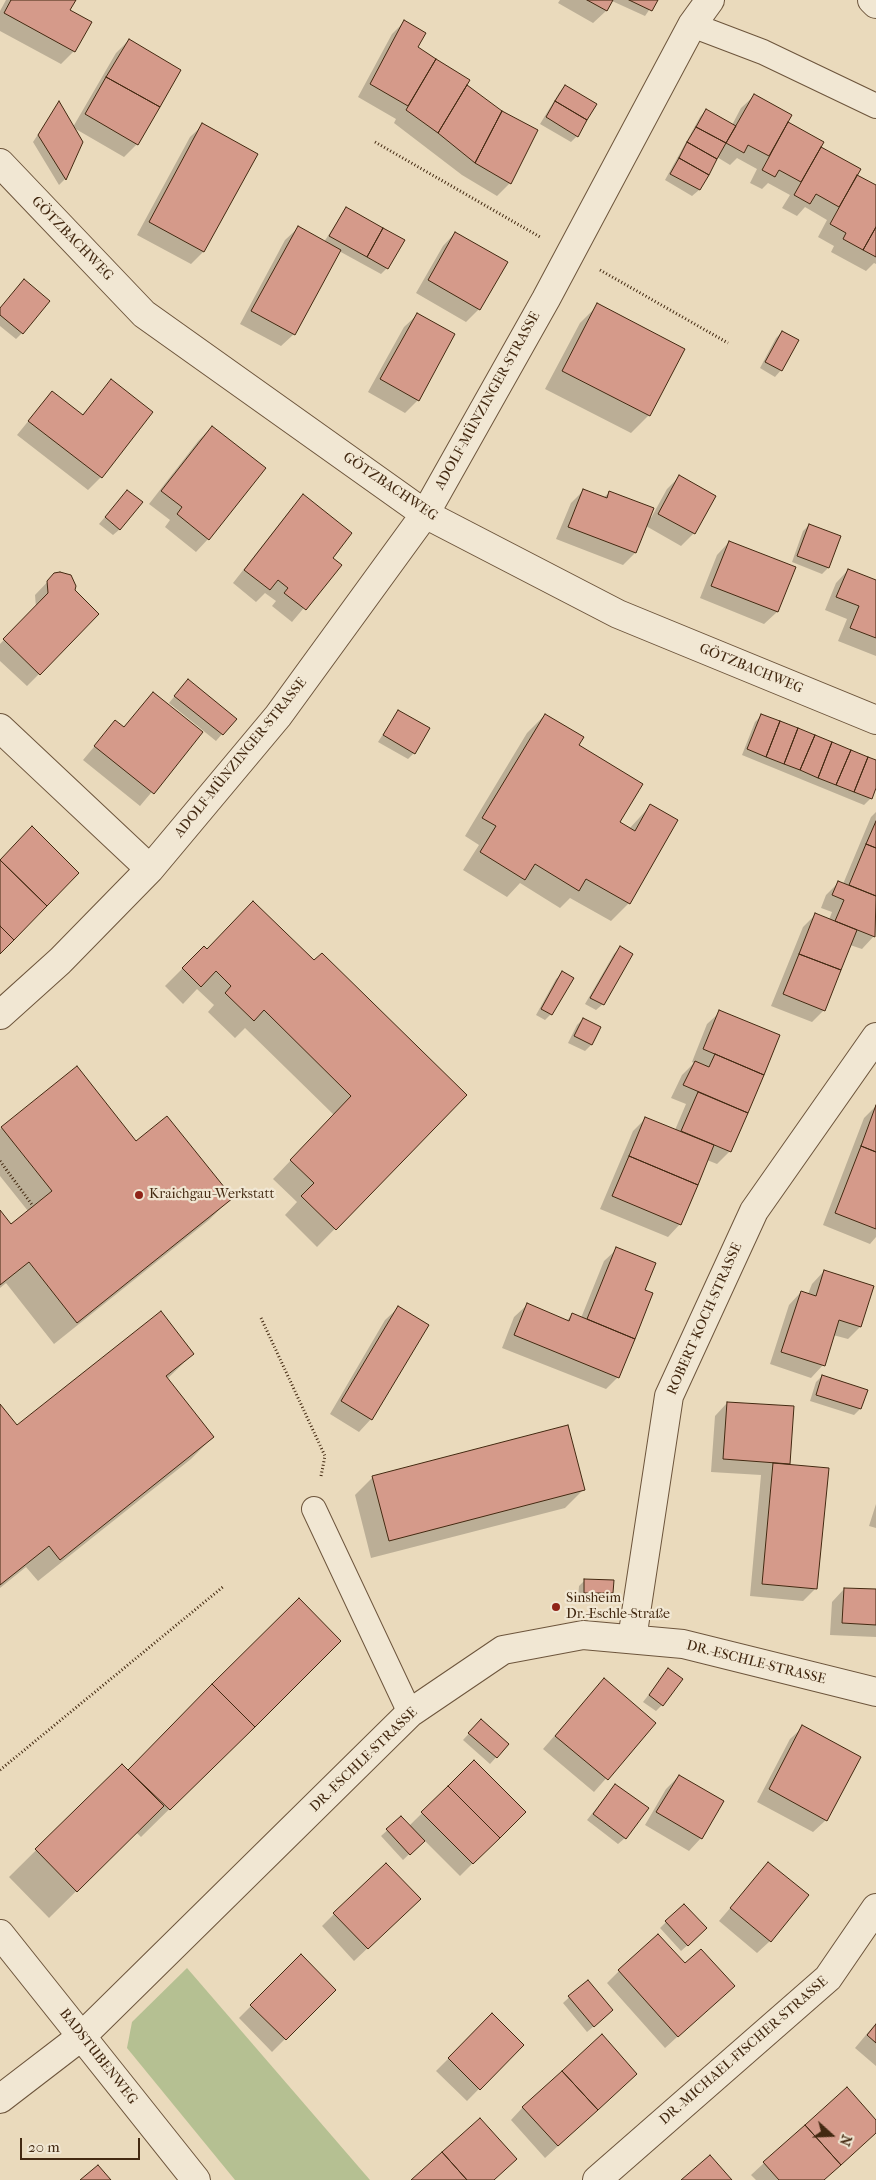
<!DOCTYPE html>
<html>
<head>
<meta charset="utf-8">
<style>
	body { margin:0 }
	#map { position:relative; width:876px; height:2180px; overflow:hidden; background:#eadabc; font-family:"IM FELL French Canon",serif }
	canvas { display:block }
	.north { position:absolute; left:806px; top:2110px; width:50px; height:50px; -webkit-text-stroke:4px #f1e7d3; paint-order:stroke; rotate:110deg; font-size:14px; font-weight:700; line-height:20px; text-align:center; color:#432911 }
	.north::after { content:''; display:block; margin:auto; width:18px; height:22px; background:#432911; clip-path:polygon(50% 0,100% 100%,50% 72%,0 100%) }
	.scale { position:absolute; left:20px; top:2138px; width:120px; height:22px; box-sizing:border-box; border:2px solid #432911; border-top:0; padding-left:6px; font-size:15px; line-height:18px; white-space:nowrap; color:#432911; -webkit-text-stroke:4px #f1e7d3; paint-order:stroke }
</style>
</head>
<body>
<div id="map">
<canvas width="876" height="2180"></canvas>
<div class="north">N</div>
<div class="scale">20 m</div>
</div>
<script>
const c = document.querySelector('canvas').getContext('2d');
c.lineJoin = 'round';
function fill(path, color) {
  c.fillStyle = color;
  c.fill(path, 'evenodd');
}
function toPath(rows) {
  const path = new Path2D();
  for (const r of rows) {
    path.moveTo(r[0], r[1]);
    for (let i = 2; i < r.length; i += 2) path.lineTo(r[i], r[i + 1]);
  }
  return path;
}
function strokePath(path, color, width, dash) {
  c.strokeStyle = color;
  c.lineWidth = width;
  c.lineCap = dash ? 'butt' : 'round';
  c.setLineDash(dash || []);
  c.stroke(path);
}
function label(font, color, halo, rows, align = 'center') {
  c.font = font + ' "IM FELL French Canon",serif';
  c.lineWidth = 4.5;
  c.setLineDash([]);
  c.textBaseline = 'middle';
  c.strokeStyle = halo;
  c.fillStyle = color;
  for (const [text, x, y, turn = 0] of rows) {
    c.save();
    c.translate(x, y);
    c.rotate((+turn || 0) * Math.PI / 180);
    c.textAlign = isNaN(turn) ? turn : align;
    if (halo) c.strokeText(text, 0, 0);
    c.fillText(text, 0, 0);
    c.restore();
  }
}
fill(toPath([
	[187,1968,370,2180,235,2180,127,2048,132,2022]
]), '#b5c092');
fill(toPath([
	[6,0,74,0,69,11,90,22,74,51,61,64,0,31,0,11],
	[560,0,656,0,645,16,612,1,606,11,593,23,558,3],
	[404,22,417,47,469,80,466,85,501,112,510,183,497,196,462,175,394,123,396,119,358,97,392,34],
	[129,40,137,144,124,157,74,128,82,142,65,179,59,185,33,142,59,103,73,127,116,53],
	[565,86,577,136,571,142,540,124,559,93],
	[754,96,856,175,876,187,876,264,874,263,866,271,831,252,834,246,818,237,827,220,805,207,797,216,782,208,790,195,768,183,762,189,750,183,757,169,737,158,730,165,717,157,699,190,692,196,665,180,700,117,706,110,732,125,741,108],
	[203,125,203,252,191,264,137,235,190,137],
	[346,208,387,268,381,274,339,251,294,334,281,346,240,324,285,240,298,228,324,242],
	[455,233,479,309,466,322,416,293,443,246],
	[598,305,649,415,631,433,545,389,580,323],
	[0,308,22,333,16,339,0,326],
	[417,315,418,400,405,413,368,392,404,327],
	[782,332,781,370,775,377,760,368,776,338],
	[112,381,152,412,101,477,88,490,17,435,52,392,81,416],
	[212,427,208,539,196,552,165,527,170,520,149,504,199,440],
	[679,477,715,496,694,533,681,546,646,526,635,553,623,565,556,539,571,503,583,491,603,498,610,492,651,518,667,489],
	[127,491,120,529,113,535,99,524],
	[303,496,332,558,340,565,292,622,272,606,276,601,265,593,256,602,233,583,291,509],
	[809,525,828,568,822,574,792,562,803,531],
	[729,542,794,567,777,612,764,624,700,598,717,555],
	[848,570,876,581,876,656,838,641,847,619,825,610,836,583],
	[55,574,39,674,27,686,0,661,0,644,36,607,35,595],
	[182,687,222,734,216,741,169,703],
	[153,693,201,733,140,806,83,760,115,722,123,728],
	[398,711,414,753,408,759,378,742],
	[545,715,577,746,619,822,629,829,651,805,676,820,629,903,611,921,570,898,560,908,520,883,507,897,463,870,479,845,465,836,527,733],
	[761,716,876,761,876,785,871,798,864,805,742,755,755,722],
	[876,812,874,936,862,949,850,945,824,1010,812,1022,771,1006,803,927,815,915,829,920,832,912,821,908,826,895,838,883,843,884,871,817],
	[204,947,207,950,314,962,465,1096,317,1247,285,1215,297,1202,273,1179,334,1115,245,1028,235,1038,208,1012,214,1005,197,989,183,1004,165,986],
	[620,948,603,1004,596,1010,585,1004,614,954],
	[563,973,551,1014,545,1020,536,1015,556,979],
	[720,1012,778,1036,730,1151,717,1164,707,1160,680,1224,668,1237,600,1209,633,1131,646,1118,675,1130,686,1104,671,1098,682,1075,694,1063,692,1062,707,1024],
	[583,1019,591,1045,585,1051,568,1043,577,1025],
	[76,1068,136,1143,231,1198,209,1220,54,1344,6,1283,0,1288,0,1212,11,1225,28,1211,0,1176,0,1129],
	[876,1106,876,1237,870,1244,823,1225,864,1118],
	[617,1249,644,1291,651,1294,618,1377,606,1389,502,1348,514,1317,527,1305,566,1321,572,1315,581,1318,604,1261],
	[824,1271,873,1287,860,1327,848,1339,833,1335,823,1365,811,1378,770,1364,789,1305,801,1292,808,1294,812,1284],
	[398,1308,371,1419,359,1432,330,1414,385,1320],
	[193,1354,167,1379,213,1437,191,1459,38,1581,26,1567,0,1588,0,1406,17,1427],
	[822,1376,860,1409,854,1415,810,1401,816,1382],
	[727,1403,793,1407,789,1465,816,1588,803,1601,750,1596,761,1475,711,1472,715,1416],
	[373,1477,583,1490,565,1508,371,1558,355,1495],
	[876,1504,876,1528,869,1526],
	[585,1580,612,1593,606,1599,578,1599,579,1586],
	[844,1589,876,1591,876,1637,830,1635,832,1602],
	[299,1600,340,1641,141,1837,136,1832,49,1918,9,1877,122,1765,128,1771],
	[668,1670,662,1705,656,1711,643,1702],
	[604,1679,655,1723,594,1792,543,1749],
	[475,1727,508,1744,490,1764,463,1740],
	[803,1727,826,1820,813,1832,757,1802,790,1739],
	[474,1762,524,1812,460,1876,424,1840,403,1860,381,1836,401,1818,409,1826],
	[679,1776,701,1838,689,1851,645,1825,666,1789],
	[615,1785,625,1838,618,1844,587,1820],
	[768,1864,770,1941,757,1953,719,1921],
	[407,1911,354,1961,322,1926,334,1914],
	[666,1922,700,1934,681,1951,660,1928],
	[301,1956,334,1990,272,2052,239,2018],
	[684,1965,720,1998,665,2048,607,1983,619,1971],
	[587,1981,606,2016,587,2032,563,2003],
	[492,2015,522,2045,467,2101,436,2071],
	[876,2023,876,2066,855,2048],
	[623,2086,545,2158,511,2120,523,2107],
	[876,2122,876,2132,823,2180,756,2180,751,2175,764,2163]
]), '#0003');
const building = toPath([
	[11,0,76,0,70,10,92,22,75,52,4,13,11,0],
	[587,0,613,0,607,11,587,0],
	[629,0,658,0,652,11,629,0],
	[404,20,426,33,418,47,436,59,408,106,370,84,404,20],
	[129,39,181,70,160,107,106,77,129,39],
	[436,59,470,80,438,133,406,110,436,59],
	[106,77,160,107,138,145,85,114,106,77],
	[467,85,502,111,475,163,438,133,467,85],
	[565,85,597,104,587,120,555,101,565,85],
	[754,94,792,115,769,156,748,145,744,153,726,143,754,94],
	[59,101,83,142,66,180,38,135,59,101],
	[555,101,587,120,578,137,546,117,555,101],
	[706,109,736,126,726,143,696,127,706,109],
	[502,111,538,130,511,184,475,163,502,111],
	[788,122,824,142,801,182,779,170,775,177,762,170,788,122],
	[202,123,258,154,204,252,149,222,202,123],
	[696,127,726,143,717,159,687,142,696,127],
	[687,142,717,159,709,175,679,158,687,142],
	[821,147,861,169,839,207,816,194,810,204,794,195,821,147],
	[679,158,709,175,700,190,670,174,679,158],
	[857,175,876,185,876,227,863,250,843,239,846,233,830,224,857,175],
	[346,207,383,228,367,257,329,236,346,207],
	[298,226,341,250,295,335,251,311,298,226],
	[876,227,876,257,863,250,876,227],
	[383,228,405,240,388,269,367,257,383,228],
	[455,232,508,262,480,310,428,280,455,232],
	[24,279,50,301,23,334,0,315,0,308,24,279],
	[597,303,685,349,650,416,562,371,597,303],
	[417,313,455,334,419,401,380,379,417,313],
	[782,331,799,340,782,371,765,362,782,331],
	[111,379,153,412,102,478,28,421,52,391,83,415,111,379],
	[212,426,266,468,209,540,177,514,182,507,161,491,212,426],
	[679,475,716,496,695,534,658,514,679,475],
	[583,489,607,498,609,491,654,508,636,553,568,527,583,489],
	[127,490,143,502,120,530,105,517,127,490],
	[303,494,352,533,333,558,342,565,306,610,284,593,288,588,278,580,270,590,244,570,303,494],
	[809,524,841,536,829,568,797,556,809,524],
	[729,541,796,567,778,612,711,586,729,541],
	[848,569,876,580,876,638,850,628,859,606,836,597,848,569],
	[60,572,71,575,76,586,75,590,99,614,40,675,3,639,48,593,47,581,54,573,60,572],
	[188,679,237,719,223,735,174,696,188,679],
	[153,692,203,732,154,794,94,746,115,720,124,727,153,692],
	[398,710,430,728,415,754,383,735,398,710],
	[545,714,584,737,579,745,643,784,620,822,635,831,650,804,678,820,630,904,586,879,579,891,535,864,525,880,480,852,496,826,482,818,545,714],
	[761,714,780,721,766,757,747,749,761,714],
	[780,721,798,728,784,764,766,757,780,721],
	[798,728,815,735,800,770,784,764,798,728],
	[815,735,832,742,818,778,800,770,815,735],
	[832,742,851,750,836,785,818,778,832,742],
	[851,750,868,757,854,792,836,785,851,750],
	[868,757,876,760,876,788,872,799,854,792,868,757],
	[876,821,876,848,866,844,876,821],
	[32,826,79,873,47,906,0,860,32,826],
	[866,844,876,848,876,896,849,885,866,844],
	[0,860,47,906,14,940,0,926,0,860],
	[838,881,876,896,875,937,835,921,844,900,832,895,838,881],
	[253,901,314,960,322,953,467,1095,336,1230,301,1196,314,1183,290,1160,351,1096,264,1010,254,1021,225,993,231,986,216,971,201,987,182,968,204,946,207,949,253,901],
	[815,913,857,930,841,970,799,954,815,913],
	[0,926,14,940,0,954,0,926],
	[620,946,633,954,604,1005,590,998,620,946],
	[799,954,841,970,825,1011,783,994,799,954],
	[562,971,574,978,552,1015,541,1009,562,971],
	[719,1010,780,1035,764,1075,703,1049,719,1010],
	[583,1018,601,1027,592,1045,574,1036,583,1018],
	[715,1054,764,1075,748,1113,683,1085,695,1061,709,1067,715,1054],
	[77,1066,136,1141,167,1116,233,1198,77,1323,29,1262,0,1285,0,1210,11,1224,52,1191,1,1127,77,1066],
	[698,1092,748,1113,731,1152,681,1131,698,1092],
	[876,1105,876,1152,861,1146,876,1105],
	[645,1117,714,1145,698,1185,629,1156,645,1117],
	[861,1146,876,1152,876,1229,835,1213,861,1146],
	[629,1156,698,1185,681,1225,612,1196,629,1156],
	[616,1247,656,1263,645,1290,653,1293,635,1339,587,1319,616,1247],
	[824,1270,874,1286,861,1327,839,1320,825,1366,781,1352,801,1291,816,1296,824,1270],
	[527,1303,569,1321,572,1313,635,1339,619,1378,514,1335,527,1303],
	[398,1306,429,1325,372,1420,341,1401,398,1306],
	[161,1311,194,1354,166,1376,214,1437,60,1560,49,1546,0,1585,0,1404,17,1425,161,1311],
	[822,1375,868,1390,861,1409,816,1395,822,1375],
	[727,1402,794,1406,790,1464,723,1459,727,1402],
	[568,1425,585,1490,389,1541,372,1476,568,1425],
	[773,1463,829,1468,817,1589,762,1584,773,1463],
	[584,1579,614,1580,613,1593,584,1593,584,1579],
	[844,1588,876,1589,876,1625,842,1623,844,1588],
	[299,1598,341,1641,255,1727,212,1684,299,1598],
	[668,1668,683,1679,663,1706,649,1695,668,1668],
	[604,1678,656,1723,608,1780,555,1736,604,1678],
	[212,1684,255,1727,170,1810,128,1770,212,1684],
	[481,1719,509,1744,497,1758,468,1733,481,1719],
	[802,1725,861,1757,827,1821,769,1789,802,1725],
	[474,1760,526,1812,500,1838,448,1786,474,1760],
	[122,1764,164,1806,77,1892,35,1849,122,1764],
	[679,1775,724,1801,702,1839,656,1812,679,1775],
	[615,1784,649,1808,626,1839,593,1814,615,1784],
	[448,1786,500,1838,473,1864,421,1812,448,1786],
	[401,1816,425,1841,410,1855,386,1829,401,1816],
	[768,1862,809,1895,771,1942,730,1908,768,1862],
	[386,1863,421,1899,368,1949,333,1913,386,1863],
	[684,1904,707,1928,688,1946,665,1921,684,1904],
	[658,1934,685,1963,701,1949,735,1986,678,2037,618,1970,658,1934],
	[301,1954,336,1990,286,2040,250,2005,301,1954],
	[588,1980,613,2010,594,2027,568,1996,588,1980],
	[492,2013,524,2045,480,2090,448,2058,492,2013],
	[876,2024,876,2043,867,2035,876,2024],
	[602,2034,637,2074,598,2110,562,2071,602,2034],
	[562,2071,598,2110,558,2146,522,2107,562,2071],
	[847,2087,876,2120,876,2133,841,2165,805,2125,847,2087],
	[480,2118,517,2159,494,2180,467,2180,442,2152,480,2118],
	[805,2125,841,2165,824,2180,779,2180,763,2162,805,2125],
	[442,2152,467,2180,411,2180,442,2152],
	[710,2155,732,2180,681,2180,710,2155],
	[98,2165,111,2180,80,2180,98,2165]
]);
fill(building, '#d59a8a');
strokePath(building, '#432911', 1);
const service = toPath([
	[692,25,763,52,876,106],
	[314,1509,410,1713]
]);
const minor = toPath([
	[872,0,876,4],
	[0,163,144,314,425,514,618,614,876,720],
	[0,728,150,869],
	[0,1015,60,961,150,869,278,716,425,514,546,299,692,25,710,0],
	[632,1639,669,1396,754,1211,876,1037],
	[0,1934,196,2180],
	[0,2099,82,2036,410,1713,503,1650,583,1635,683,1644,876,1692],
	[597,2180,828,1978,876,1908]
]);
strokePath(service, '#6d553c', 26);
strokePath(minor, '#6d553c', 30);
strokePath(toPath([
	[375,142,540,237],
	[600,270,728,343],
	[0,1161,33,1206],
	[261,1318,325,1456,321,1476],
	[0,1770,224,1586]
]), '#432911', 3, [1, 2.5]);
strokePath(service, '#f1e7d3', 24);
strokePath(minor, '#f1e7d3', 28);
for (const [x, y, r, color] of [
	[139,1195,5,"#8f2418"],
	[556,1607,5,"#8f2418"]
]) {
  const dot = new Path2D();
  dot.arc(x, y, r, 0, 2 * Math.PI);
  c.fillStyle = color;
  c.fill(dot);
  strokePath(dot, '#f1e7d3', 2);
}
label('14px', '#432911', '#f1e7d3', [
	["GÖTZBACHWEG",72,239,46],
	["ADOLF-MÜNZINGER-STRASSE",488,401,-61],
	["GÖTZBACHWEG",390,487,34],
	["GÖTZBACHWEG",751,669,22],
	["ADOLF-MÜNZINGER-STRASSE",241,758,-51],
	["ROBERT-KOCH-STRASSE",705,1319,-66],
	["DR.-ESCHLE-STRASSE",756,1663,14],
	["DR.-ESCHLE-STRASSE",364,1760,-44],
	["DR.-MICHAEL-FISCHER-STRASSE",744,2051,-41],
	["BADSTUBENWEG",98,2057,52]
]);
label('14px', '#432911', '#f1e7d3', [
	["Kraichgau-Werkstatt",149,1195],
	["Sinsheim",566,1599],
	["Dr.-Eschle-Straße",566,1615]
], 'left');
</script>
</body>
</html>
